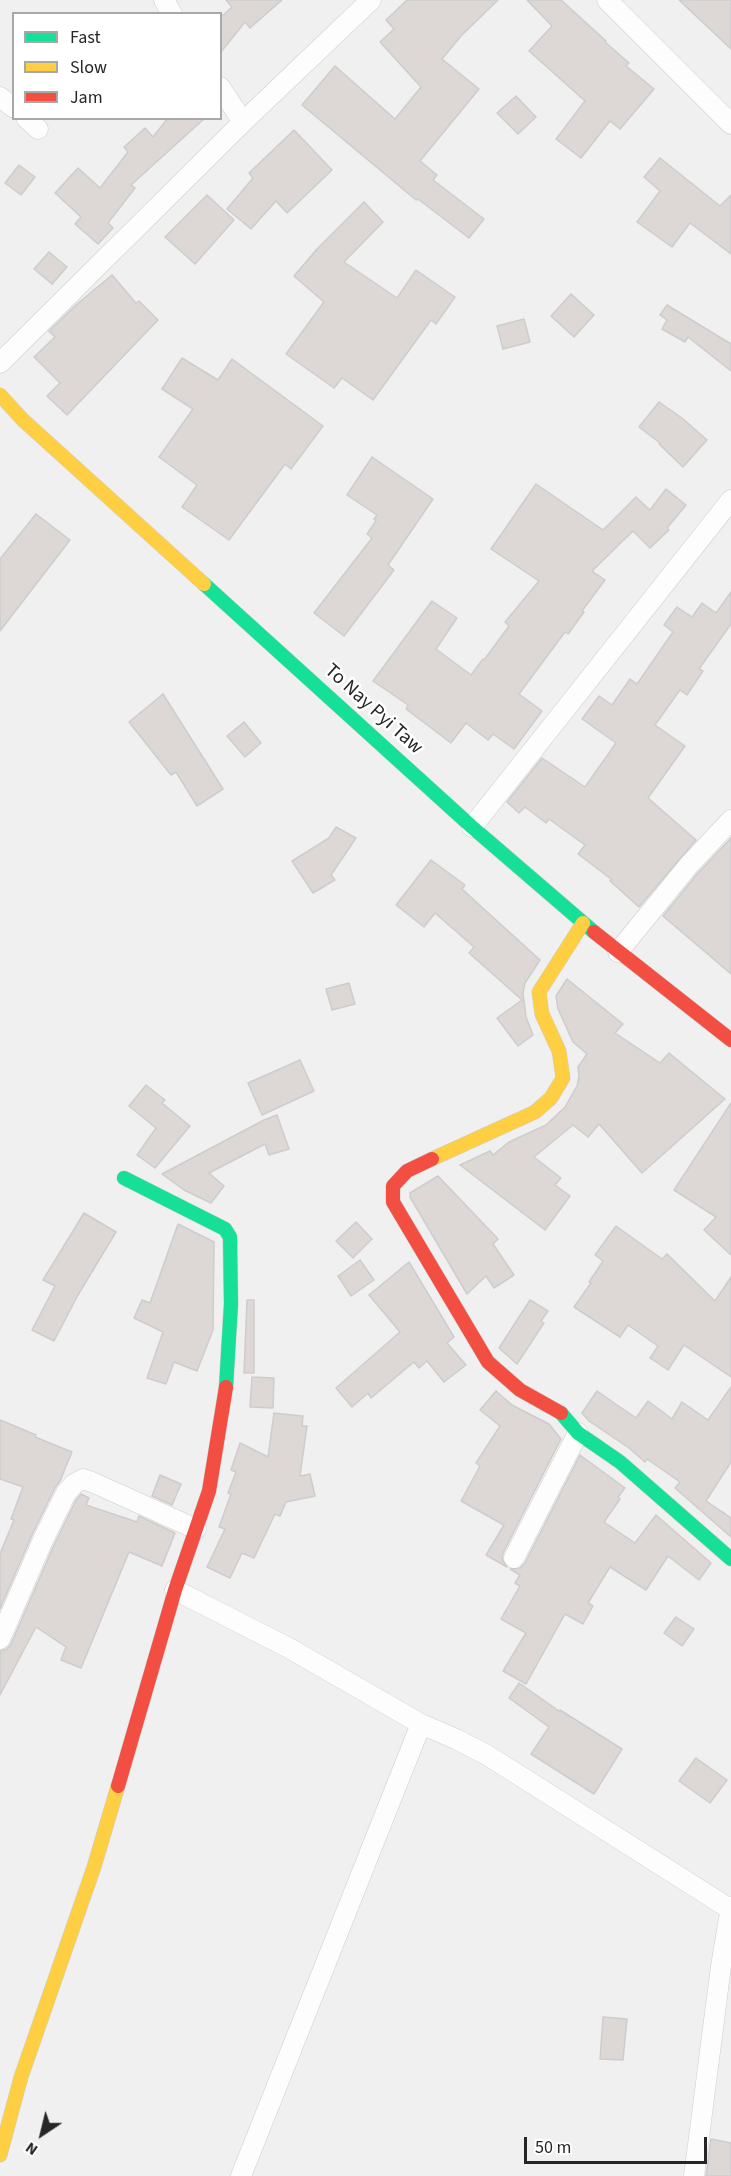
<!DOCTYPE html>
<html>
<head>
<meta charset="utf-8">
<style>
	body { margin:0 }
	#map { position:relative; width:731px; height:2176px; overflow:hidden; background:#f0f0f1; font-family:"Source Sans 3",sans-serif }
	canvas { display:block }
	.legend { position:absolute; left:12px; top:12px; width:210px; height:108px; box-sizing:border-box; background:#fff; border:2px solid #a8a8a8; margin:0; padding:8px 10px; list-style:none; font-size:18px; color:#252626 }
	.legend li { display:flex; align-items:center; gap:12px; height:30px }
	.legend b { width:30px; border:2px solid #a8a8a8 }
	.north { position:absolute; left:12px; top:2104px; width:60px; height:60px; -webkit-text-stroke:4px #fff; paint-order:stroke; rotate:215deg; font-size:16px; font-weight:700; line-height:24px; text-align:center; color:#252626 }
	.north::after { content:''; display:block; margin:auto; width:21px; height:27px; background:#252626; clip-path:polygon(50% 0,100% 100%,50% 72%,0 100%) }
	.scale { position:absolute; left:524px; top:2137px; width:183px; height:27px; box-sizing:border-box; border:3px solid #252626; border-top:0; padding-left:8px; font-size:18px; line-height:21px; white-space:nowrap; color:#252626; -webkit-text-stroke:4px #fff; paint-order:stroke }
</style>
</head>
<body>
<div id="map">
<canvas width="731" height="2176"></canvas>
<ul class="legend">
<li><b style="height:8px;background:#16e098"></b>Fast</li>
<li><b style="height:8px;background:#ffcf43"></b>Slow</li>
<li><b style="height:8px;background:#f24e42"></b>Jam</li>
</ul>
<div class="north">N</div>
<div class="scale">50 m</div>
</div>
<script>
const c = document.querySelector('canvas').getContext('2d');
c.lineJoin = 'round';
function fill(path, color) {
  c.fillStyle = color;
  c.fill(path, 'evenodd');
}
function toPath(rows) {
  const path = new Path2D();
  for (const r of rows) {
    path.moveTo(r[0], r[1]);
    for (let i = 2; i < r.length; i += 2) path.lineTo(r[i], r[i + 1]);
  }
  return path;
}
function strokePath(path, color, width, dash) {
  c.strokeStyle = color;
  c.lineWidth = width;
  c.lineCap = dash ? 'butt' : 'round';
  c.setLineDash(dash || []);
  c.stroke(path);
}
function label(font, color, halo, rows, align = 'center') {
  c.font = font + ' "Source Sans 3",sans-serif';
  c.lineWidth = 5;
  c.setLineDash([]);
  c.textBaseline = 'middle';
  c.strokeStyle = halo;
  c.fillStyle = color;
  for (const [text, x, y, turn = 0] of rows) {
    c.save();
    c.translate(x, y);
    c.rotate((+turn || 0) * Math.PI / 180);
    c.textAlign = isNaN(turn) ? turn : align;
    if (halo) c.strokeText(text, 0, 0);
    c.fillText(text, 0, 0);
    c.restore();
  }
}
const building = toPath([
	[226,0,282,0,250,28,245,22,221,52,221,17,232,7,226,0],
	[407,0,498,0,461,36,442,59,479,89,420,161,437,175,433,180,484,219,469,238,418,199,416,200,302,105,335,66,395,119,421,87,380,42,394,29,386,20,407,0],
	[527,0,561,0,606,41,605,42,629,63,626,66,654,89,620,129,610,121,581,158,556,139,585,101,529,51,552,26,527,0],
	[679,0,731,0,731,49,679,0],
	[516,96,536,117,518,134,497,113,516,96],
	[168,118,205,118,131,185,135,188,108,223,113,228,98,244,75,224,81,217,55,193,78,168,100,188,128,152,124,147,145,128,153,137,168,118],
	[294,130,332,170,287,213,276,201,251,229,227,209,253,178,249,173,294,130],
	[660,158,720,206,731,195,731,254,690,223,672,247,637,222,660,191,644,177,660,158],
	[19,165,35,177,21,195,5,183,19,165],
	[207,195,234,220,195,264,165,237,207,195],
	[364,202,383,222,344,262,397,298,416,270,455,297,436,324,431,320,373,400,342,378,334,388,286,354,324,302,294,276,317,249,364,202],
	[49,252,67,267,52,284,34,269,49,252],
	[112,275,136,303,139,301,158,320,67,415,47,396,60,383,34,357,55,337,49,331,77,304,112,275],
	[571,294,594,315,574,337,551,316,571,294],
	[667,305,731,344,731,371,688,337,685,342,662,329,667,320,660,315,667,305],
	[524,319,530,342,503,349,497,326,524,319],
	[182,358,218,380,232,359,323,426,291,469,285,464,229,540,182,507,197,485,159,457,193,409,162,389,182,358],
	[659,402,682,418,707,440,683,467,659,444,660,443,639,427,659,402],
	[372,457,433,499,388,565,394,570,344,636,314,613,372,538,367,534,376,521,374,519,377,515,347,495,372,457],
	[536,484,603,530,636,497,650,510,666,489,686,505,667,528,669,530,650,548,633,531,592,571,605,580,582,611,584,612,568,634,565,632,519,694,542,711,514,749,493,734,488,740,466,723,451,743,406,709,408,705,373,681,432,601,457,618,436,649,471,675,483,659,484,660,509,626,505,622,539,581,491,549,536,484],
	[36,514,70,540,0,631,0,559,36,514],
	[731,592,731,624,699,669,703,671,687,695,680,690,655,725,685,746,648,798,696,840,639,907,610,881,611,879,578,854,585,845,549,819,546,823,525,807,519,813,507,802,542,758,585,787,616,743,582,719,599,696,612,705,630,679,637,684,673,632,664,625,677,607,692,617,702,603,716,613,731,592],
	[163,694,223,789,197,806,176,772,171,775,129,722,163,694],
	[244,722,261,743,245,757,227,736,244,722],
	[336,827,356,838,331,875,335,880,313,893,292,861,329,838,336,827],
	[731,838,731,974,663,916,698,873,731,838],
	[431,860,465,885,462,889,540,960,525,983,523,993,526,1017,533,1035,518,1046,497,1018,522,1000,469,953,474,947,435,913,424,927,396,905,431,860],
	[567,979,623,1024,615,1033,660,1063,669,1053,725,1099,642,1173,599,1124,588,1137,573,1125,534,1157,561,1178,555,1185,570,1196,545,1230,460,1165,490,1151,493,1155,509,1142,546,1125,565,1107,577,1086,579,1076,578,1067,587,1054,573,1042,558,1009,556,996,567,979],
	[349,983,355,1004,332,1010,326,989,349,983],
	[300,1060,314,1091,262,1115,248,1083,300,1060],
	[146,1085,165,1100,162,1103,190,1126,155,1168,137,1155,156,1128,129,1106,146,1085],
	[731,1103,731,1255,704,1230,716,1217,674,1190,731,1103],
	[277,1115,289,1149,269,1155,265,1144,209,1173,224,1186,211,1203,184,1190,162,1174,264,1120,277,1115],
	[438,1176,498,1239,493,1244,514,1275,494,1288,486,1276,467,1294,410,1197,410,1193,438,1176],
	[84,1213,116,1232,78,1295,54,1341,32,1330,55,1286,43,1280,84,1213],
	[356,1222,372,1239,353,1258,336,1241,356,1222],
	[178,1224,214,1242,213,1330,197,1371,174,1362,166,1384,147,1378,163,1332,134,1318,142,1300,150,1303,178,1224],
	[616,1226,662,1259,667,1254,715,1301,731,1277,731,1377,684,1345,668,1370,650,1358,658,1346,628,1325,620,1337,574,1307,591,1283,589,1282,603,1261,595,1255,616,1226],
	[360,1260,374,1280,351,1296,338,1276,360,1260],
	[409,1262,454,1337,447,1343,466,1365,444,1382,427,1361,419,1368,414,1362,371,1398,368,1393,352,1407,336,1388,400,1332,369,1295,409,1262],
	[247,1300,254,1300,254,1373,244,1373,247,1300],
	[530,1300,548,1311,541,1321,544,1323,517,1364,499,1348,530,1300],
	[252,1377,274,1378,273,1408,250,1407,252,1377],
	[731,1387,731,1462,706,1501,731,1518,731,1537,675,1488,680,1482,647,1459,645,1462,629,1448,589,1421,582,1413,597,1391,636,1418,648,1401,672,1419,682,1402,708,1420,731,1387],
	[496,1391,512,1405,549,1424,561,1439,503,1553,502,1559,507,1567,486,1555,504,1525,461,1501,480,1466,476,1463,500,1426,480,1410,496,1391],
	[274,1413,303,1416,302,1426,307,1426,300,1476,310,1474,315,1496,286,1502,280,1516,275,1514,254,1558,242,1553,230,1578,207,1567,225,1529,219,1527,231,1494,228,1493,236,1472,231,1470,240,1443,268,1457,274,1413],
	[0,1420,36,1435,35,1437,72,1452,60,1481,55,1488,32,1535,0,1609,0,1554,14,1520,11,1519,23,1487,0,1479,0,1420],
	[580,1455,625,1488,618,1497,620,1499,604,1522,635,1543,656,1515,711,1563,699,1580,668,1556,646,1590,610,1567,588,1603,593,1606,583,1624,565,1614,526,1684,503,1671,526,1633,501,1619,520,1586,515,1583,520,1575,510,1569,520,1568,525,1563,580,1455],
	[160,1475,181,1484,172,1505,152,1496,160,1475],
	[81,1494,89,1498,86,1505,137,1522,139,1516,175,1533,162,1566,129,1552,81,1668,61,1660,66,1647,36,1627,0,1695,0,1651,7,1649,11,1644,54,1545,76,1500,81,1494],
	[676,1617,694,1629,682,1646,664,1633,676,1617],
	[519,1683,559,1711,560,1710,622,1749,594,1794,531,1754,549,1727,509,1698,519,1683],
	[696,1758,727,1780,710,1803,679,1781,696,1758],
	[603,2017,627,2019,623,2060,600,2059,603,2017],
	[711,2139,731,2143,731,2176,706,2176,711,2139]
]);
fill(building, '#ddd7d6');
strokePath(building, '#cdcdcd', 1.5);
const street = toPath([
	[164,0,172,14],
	[607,0,731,124],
	[220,87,243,122],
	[0,97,14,108],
	[26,118,38,129],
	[0,363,243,122,371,0],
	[472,827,731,500],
	[618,952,689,865,731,820],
	[514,1558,578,1433],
	[175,1590,289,1648,421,1724,456,1739,487,1755,730,1909],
	[0,1639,43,1540,66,1493,74,1484,83,1479,92,1482,196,1529],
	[241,2176,421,1724],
	[694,2176,721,1966,731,1907]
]);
const fast = toPath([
	[204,584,472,827,594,932],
	[124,1178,225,1229,230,1237,231,1304,226,1387],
	[561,1413,578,1433,620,1462,731,1559]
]);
const slow = toPath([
	[0,395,23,420,204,584],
	[432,1159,535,1112,551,1098,563,1078,559,1051,542,1014,539,992,583,923],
	[0,2155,21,2077,94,1867,118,1786]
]);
const jam = toPath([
	[594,932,731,1040],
	[432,1159,407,1171,393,1186,393,1202,488,1362,520,1390,561,1413],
	[118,1786,175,1590,209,1491,226,1387]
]);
strokePath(street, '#cccdcd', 21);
strokePath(fast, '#cccdcd', 15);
strokePath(slow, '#cccdcd', 15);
strokePath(jam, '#cccdcd', 15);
strokePath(street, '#fdfdfd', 20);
strokePath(fast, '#16e098', 14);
strokePath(slow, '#ffcf43', 14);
strokePath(jam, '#f24e42', 14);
label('20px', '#252626', '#fff', [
	["To Nay Pyi Taw",373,710,42]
]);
</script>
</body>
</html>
